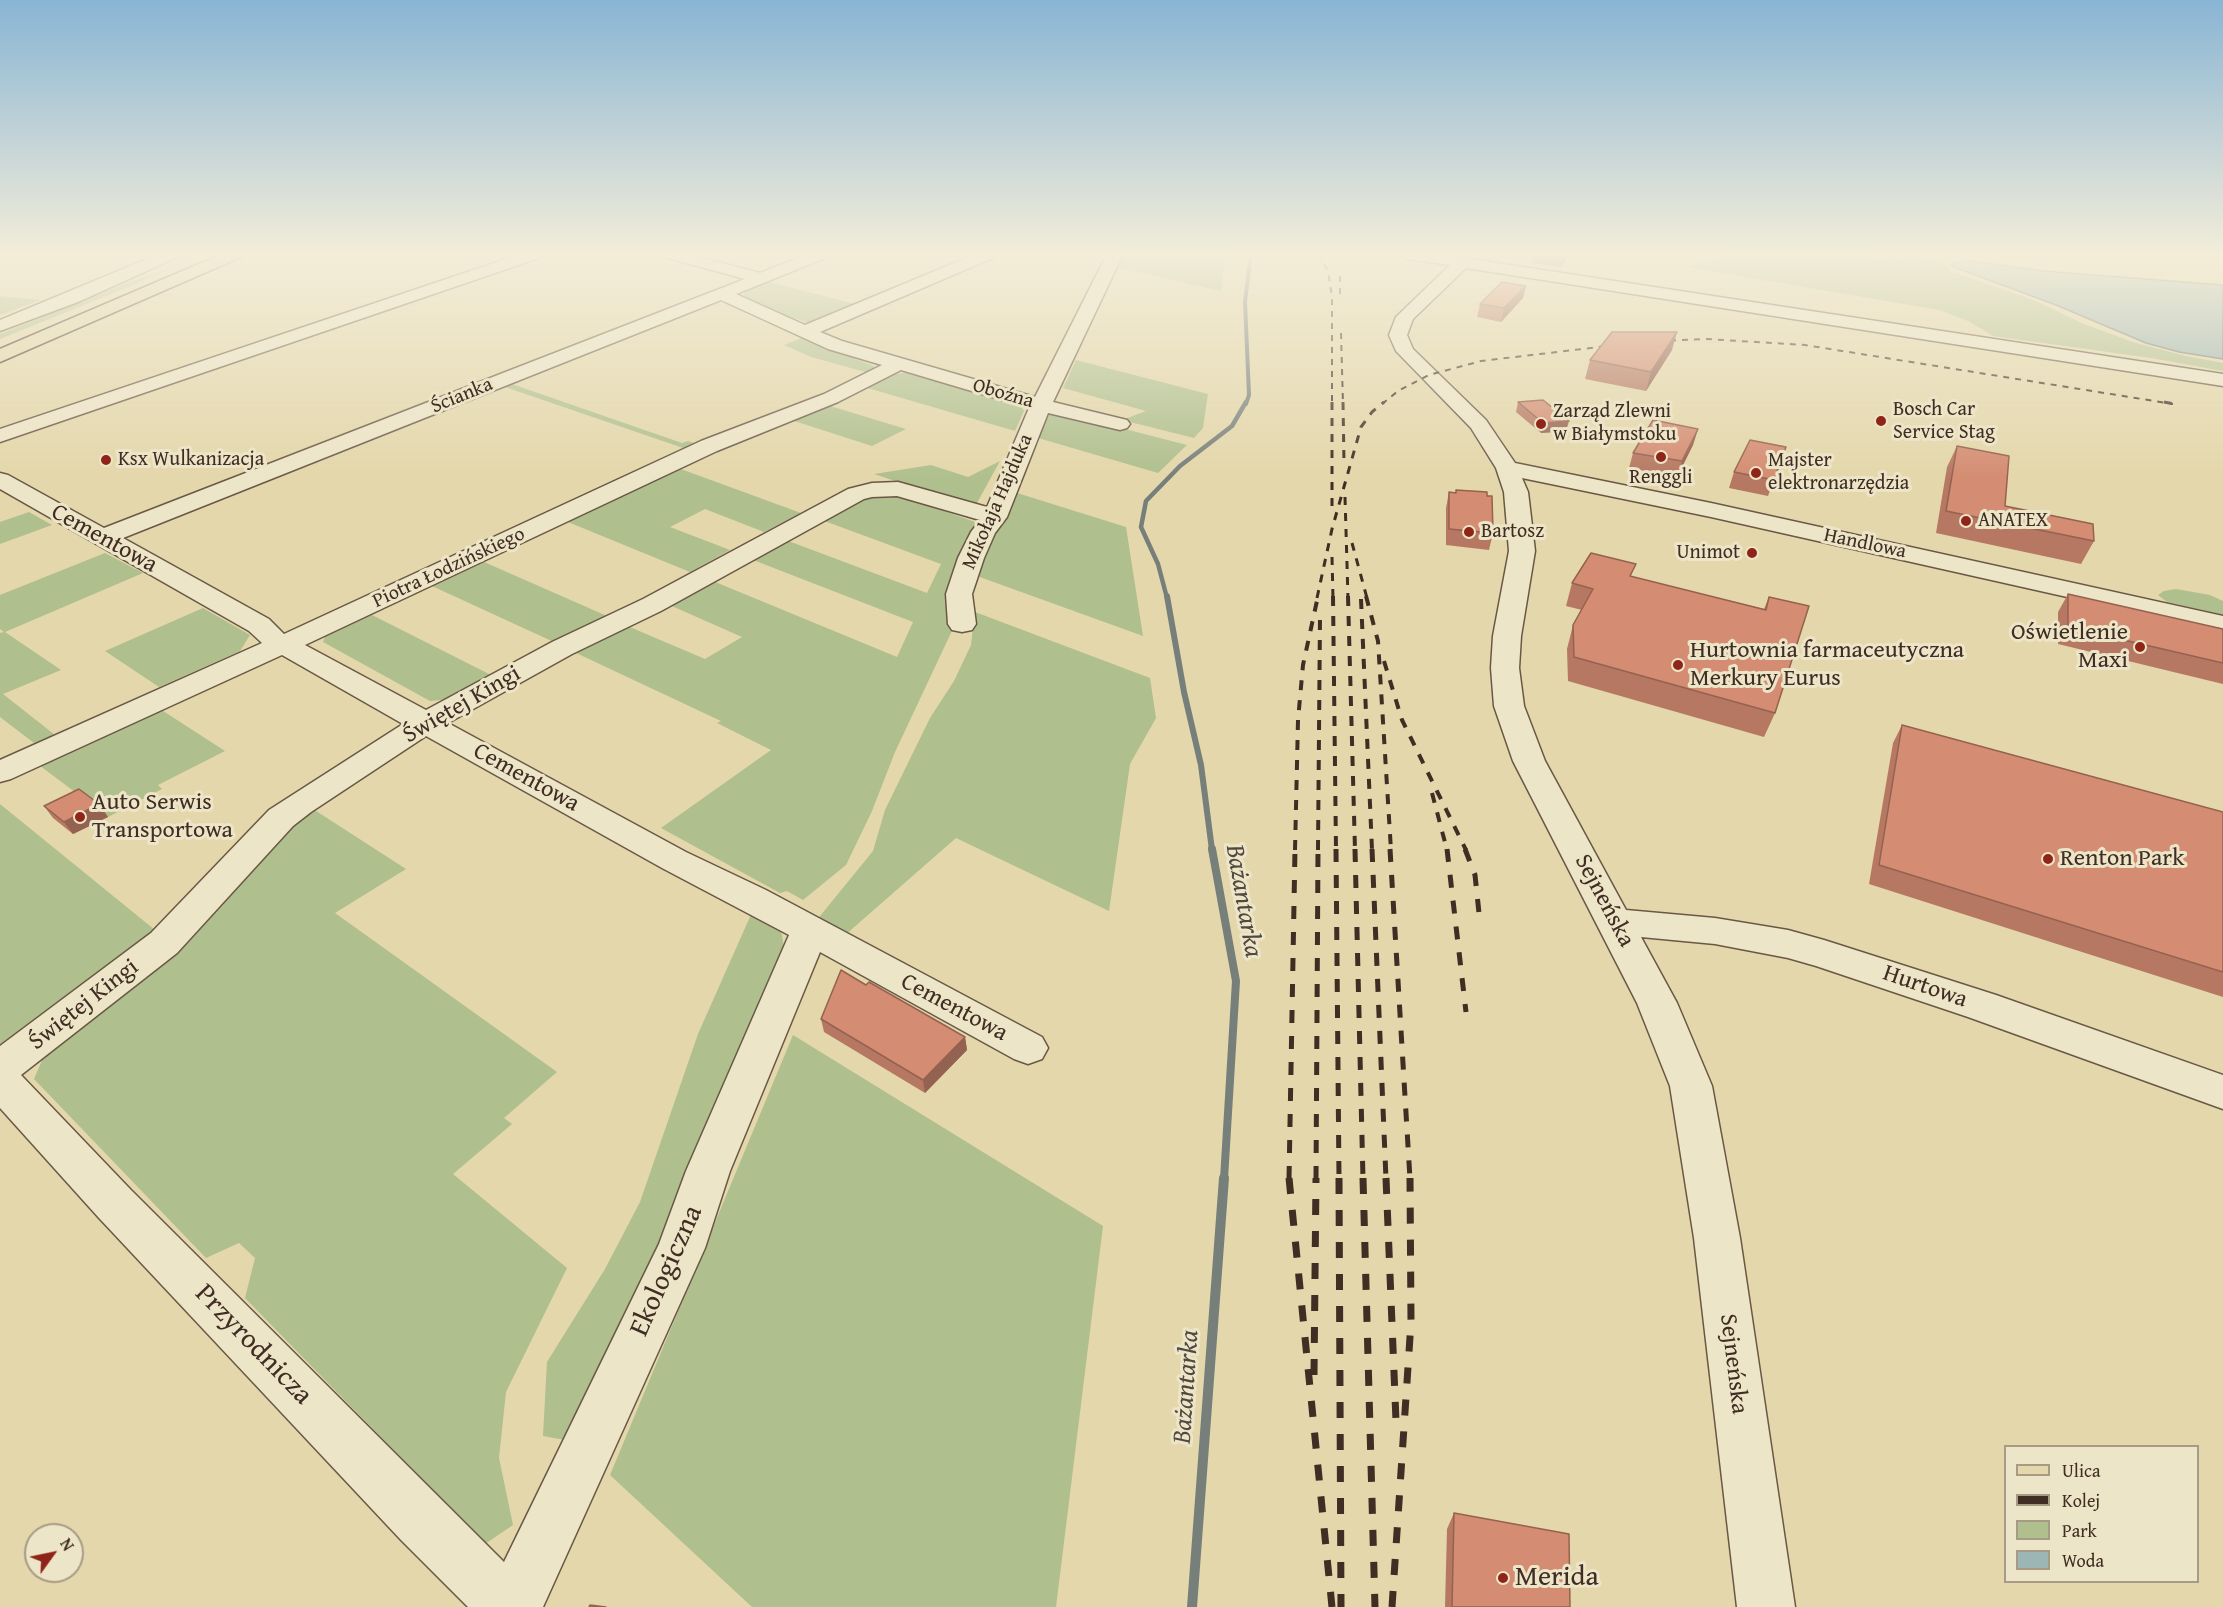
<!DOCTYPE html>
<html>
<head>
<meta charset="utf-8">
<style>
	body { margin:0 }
	#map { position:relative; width:2223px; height:1607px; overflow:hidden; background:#e4d7ab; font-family:"Gentium Book Plus",serif }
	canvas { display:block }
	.legend { position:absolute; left:2004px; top:1445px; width:195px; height:138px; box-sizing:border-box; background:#ede5c8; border:2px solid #a89b86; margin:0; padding:8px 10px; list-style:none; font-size:18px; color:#402d23 }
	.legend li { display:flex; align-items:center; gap:12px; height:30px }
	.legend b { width:30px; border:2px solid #a89b86 }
	.north { position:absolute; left:24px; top:1523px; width:60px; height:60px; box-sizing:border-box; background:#ede5c8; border:2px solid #a89b86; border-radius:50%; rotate:57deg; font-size:16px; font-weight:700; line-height:24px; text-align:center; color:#402d23 }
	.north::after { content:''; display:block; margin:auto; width:21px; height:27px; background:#8f2418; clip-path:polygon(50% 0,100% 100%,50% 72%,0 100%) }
</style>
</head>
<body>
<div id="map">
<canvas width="2223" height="1607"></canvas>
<ul class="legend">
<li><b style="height:8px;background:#e4d7ab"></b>Ulica</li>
<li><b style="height:8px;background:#402d23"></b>Kolej</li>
<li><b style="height:16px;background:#afbf8d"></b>Park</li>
<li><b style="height:16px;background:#9bb6b5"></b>Woda</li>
</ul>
<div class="north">N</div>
</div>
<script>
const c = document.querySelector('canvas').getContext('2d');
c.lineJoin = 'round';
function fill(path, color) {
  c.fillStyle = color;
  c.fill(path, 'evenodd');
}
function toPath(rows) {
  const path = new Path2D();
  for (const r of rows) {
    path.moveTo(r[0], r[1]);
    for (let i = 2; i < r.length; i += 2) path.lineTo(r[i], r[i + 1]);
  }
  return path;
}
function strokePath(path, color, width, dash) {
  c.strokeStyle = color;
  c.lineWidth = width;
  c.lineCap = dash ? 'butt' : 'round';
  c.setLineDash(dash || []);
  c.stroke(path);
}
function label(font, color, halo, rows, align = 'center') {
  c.font = font + ' "Gentium Book Plus",serif';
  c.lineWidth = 6;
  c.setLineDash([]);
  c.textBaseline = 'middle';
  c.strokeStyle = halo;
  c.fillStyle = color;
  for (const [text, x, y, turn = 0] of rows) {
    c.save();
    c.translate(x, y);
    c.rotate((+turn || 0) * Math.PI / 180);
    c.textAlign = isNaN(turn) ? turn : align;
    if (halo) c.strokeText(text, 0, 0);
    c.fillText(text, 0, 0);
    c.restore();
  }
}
fill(toPath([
	[1124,254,1225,254,1221,291,1118,268],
	[1733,254,1859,254,1873,259,1918,258,1933,260,1943,264,1953,272,2036,301,2084,324,2136,343,2186,356,2223,363,2223,371,2151,358,1993,336,1968,321,1939,310,1686,267],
	[178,266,114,293,0,339,0,334,129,282],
	[766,281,859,305,812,324,778,313,743,296,746,290],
	[0,296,41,300,0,315],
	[801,338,874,366,875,371,869,373,811,357,784,345],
	[1076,360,1208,394,1203,428,1194,438,1122,420,1146,411,1063,388],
	[905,373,1020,404,1024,411,1015,431,864,387,891,374],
	[512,384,682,443,688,441,694,443,686,449,505,387],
	[827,405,906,429,872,446,788,419],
	[1051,410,1187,445,1158,473,1038,438],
	[1000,461,977,503,968,505,874,474,931,465,968,477],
	[678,468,801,513,764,532,705,509,670,527,730,550,690,572,568,522],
	[886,491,984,525,958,618,895,752,872,811,846,865,803,900,787,891,780,893,661,828,771,750,717,723,721,721,574,652,625,625,705,659,742,637,665,603,708,579,897,657,913,622,748,558,783,539,927,593,941,564,819,519,868,492],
	[1014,492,1126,527,1143,636,977,576],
	[29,512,52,525,0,544,0,522],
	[105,553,143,573,5,632,61,670,3,694,55,735,34,743,0,717,0,633,4,632,0,629,0,595],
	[484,562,607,616,556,643,432,586],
	[2176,589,2210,595,2223,601,2223,615,2167,602,2158,595,2164,591],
	[203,608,250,635,240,651,159,687,105,651],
	[975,612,1150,678,1156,718,1130,764,1109,911,956,838,844,936,816,921,873,851,885,810,930,718,954,681,971,645],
	[372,615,493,676,451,699,430,701,323,642,325,637],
	[160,709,225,751,158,785,162,789,108,817,39,765],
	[0,804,155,930,129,956,15,1042,0,1044],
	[313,809,406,869,335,913,557,1072,504,1118,512,1124,453,1174,567,1268,506,1392,499,1458,513,1525,485,1544,245,1298,255,1258,239,1243,206,1258,34,1079,46,1051,259,855],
	[753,910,780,924,785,954,734,1087,570,1441,543,1436,547,1362,605,1269,640,1202,698,1034],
	[793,1035,1103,1226,1056,1607,752,1607,610,1475]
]), '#afbf8d');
const water = toPath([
	[1972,261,2044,271,2223,285,2223,359,2179,352,2146,343,2056,305,1951,266,1955,262,1972,261]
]);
fill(water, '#9bb6b5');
strokePath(water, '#777f7b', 1.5);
strokePath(toPath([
	[1246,404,1249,395,1245,302,1251,254]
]), '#777f7b', 4);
strokePath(toPath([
	[1167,598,1158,564,1141,527,1146,501,1180,466,1232,426,1246,402]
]), '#777f7b', 4.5);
strokePath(toPath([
	[1167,596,1184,692,1201,765,1212,850]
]), '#777f7b', 6);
strokePath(toPath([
	[1212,849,1236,981,1224,1179]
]), '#777f7b', 8);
strokePath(toPath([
	[1192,1607,1224,1178]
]), '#777f7b', 10);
const minor = toPath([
	[159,254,180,254,178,257,78,302,0,331,0,320,159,254],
	[521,254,544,254,542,257,0,442,0,429,521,254],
	[662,254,688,254,760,273,808,254,830,254,828,257,736,294,805,325,976,254,997,254,995,257,820,332,842,341,1035,397,1107,254,1123,254,1053,402,1127,420,1130,424,1127,428,1120,430,1048,413,1007,517,995,533,984,558,972,594,976,624,972,630,962,632,952,630,948,624,946,594,958,558,971,532,980,520,897,496,872,497,864,499,661,611,572,654,448,723,686,852,766,890,1042,1037,1048,1048,1042,1059,1028,1064,1014,1059,820,952,730,1171,705,1248,543,1607,468,1607,401,1540,99,1218,0,1108,0,1046,151,933,269,810,403,724,282,655,11,779,0,782,0,760,262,643,249,631,0,489,0,473,8,475,104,528,745,279,664,257,662,254],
	[721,300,828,349,882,365,824,394,701,441,284,634,269,619,123,538,721,300],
	[901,370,1029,408,987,507,898,482,872,483,848,489,643,599,552,642,426,710,305,645,717,451,838,402,901,370],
	[426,736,662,868,789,935,686,1171,659,1244,504,1562,131,1190,21,1075,177,953,293,826,311,812,426,736],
	[1400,254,1438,254,2223,374,2223,386,1466,268,1413,319,1407,335,1413,349,1486,420,1515,463,1711,503,2223,616,2223,632,1711,517,1522,478,1528,492,1535,551,1521,636,1519,668,1524,706,1545,761,1626,910,1715,918,1788,930,1824,940,1996,995,2223,1075,2223,1109,1968,1017,1816,966,1788,958,1715,944,1641,937,1677,1003,1712,1086,1740,1238,1795,1607,1737,1607,1694,1238,1670,1086,1637,1003,1513,761,1494,706,1491,668,1493,636,1509,551,1504,492,1496,468,1471,428,1396,351,1389,335,1396,317,1450,265,1408,259,1400,254]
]);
const major = toPath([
	[222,254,243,254,241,257,0,362,0,349,222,254]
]);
strokePath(minor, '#695845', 3);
strokePath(major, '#402d23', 3);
fill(minor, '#ede5c8');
fill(major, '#e4d7ab');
strokePath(toPath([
	[1318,254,1328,271,1332,297,1332,404],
	[1340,276,1340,300],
	[1341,333,1343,404],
	[1658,341,1707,339,1805,345,2173,404],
	[1382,404,1398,391,1429,375,1481,361,1616,345]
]), '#402d23', 2, [6, 6]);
strokePath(toPath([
	[1332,402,1332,512],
	[1343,402,1344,464],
	[2164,402,2175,404],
	[1345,497,1348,598],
	[1352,543,1367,598],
	[1332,557,1333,598],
	[1317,598,1332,529,1361,427,1372,412,1384,402]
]), '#402d23', 3, [8, 8]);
strokePath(toPath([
	[1333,596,1336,850],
	[1348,596,1355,850],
	[1366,596,1378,641,1391,850],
	[1361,599,1372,850],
	[1384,661,1402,720,1466,850],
	[1432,793,1447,850],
	[1295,850,1298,720,1303,665,1318,596],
	[1318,850,1320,616]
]), '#402d23', 4, [10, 10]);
strokePath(toPath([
	[1336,849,1339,1179],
	[1355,849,1363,1179],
	[1372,849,1386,1179],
	[1390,849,1410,1179],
	[1447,849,1466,1012],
	[1465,849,1475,875,1479,913],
	[1289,1179,1295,849],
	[1316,1179,1318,849]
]), '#402d23', 5, [13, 13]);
strokePath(toPath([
	[1289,1178,1332,1607],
	[1339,1178,1341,1607],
	[1363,1178,1375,1607],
	[1386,1178,1396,1421],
	[1314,1375,1316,1178],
	[1392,1607,1411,1322,1410,1178]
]), '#402d23', 7, [16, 16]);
fill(toPath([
	[1534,254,1571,254,1560,267,1532,263],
	[1523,298,1501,322,1477,317,1480,304],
	[1672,350,1646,391,1585,379,1590,360],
	[1518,402,1566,431,1541,433,1516,412],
	[1698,429,1693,445,1677,477,1629,468,1633,453],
	[1957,446,2005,506,2094,541,2081,564,1936,533,1947,467],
	[1786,447,1768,496,1729,488,1734,472],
	[1456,490,1493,533,1489,550,1446,545,1446,508,1449,492,1456,493],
	[1632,577,1764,609,1769,597,1775,713,1764,737,1568,681,1567,649,1573,625,1582,610,1566,606,1572,583],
	[2068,594,2223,629,2223,684,2058,644,2058,612],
	[1902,725,2223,812,2223,997,1869,884,1893,743],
	[99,804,108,817,73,834,53,818,44,806],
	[866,985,965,1037,967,1050,925,1093,824,1032,821,1019],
	[1454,1513,1570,1607,1445,1607,1447,1529]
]), '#b67862');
fill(toPath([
	[1563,254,1571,254,1560,267],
	[1526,286,1523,298,1501,322,1504,308],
	[1677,332,1672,350,1646,391,1651,372],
	[1569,421,1566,431,1541,433,1543,423],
	[1698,429,1693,445,1677,477,1682,461],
	[99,804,108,817,73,834,64,822],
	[965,1037,967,1050,925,1093,923,1080]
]), '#946250');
const building = toPath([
	[1502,282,1526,286,1504,308,1480,304,1502,282],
	[1612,332,1677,332,1651,372,1590,360,1612,332],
	[1543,400,1569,421,1543,423,1518,402,1543,400],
	[1653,420,1698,429,1682,461,1633,453,1653,420],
	[1750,440,1786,447,1774,480,1734,472,1750,440],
	[1957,446,2009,456,2005,506,2093,524,2094,541,1946,511,1957,446],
	[1456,490,1487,492,1487,496,1492,496,1493,533,1449,529,1449,492,1456,493,1456,490],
	[1591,553,1636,564,1630,576,1766,610,1769,597,1809,606,1775,713,1574,657,1573,625,1593,589,1572,583,1591,553],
	[2068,594,2223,629,2223,663,2068,627,2068,594],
	[1902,725,2223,812,2223,972,1879,865,1902,725],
	[79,789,99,804,64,822,44,806,79,789],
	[841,970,866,985,869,982,965,1037,923,1080,821,1019,841,970],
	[1454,1513,1569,1534,1570,1607,1452,1607,1454,1513],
	[590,1605,606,1607,589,1607,590,1605]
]);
fill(building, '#d48c72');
strokePath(building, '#946250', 1.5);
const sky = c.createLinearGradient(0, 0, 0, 479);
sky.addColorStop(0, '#89b5d4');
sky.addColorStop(0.53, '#f3edd9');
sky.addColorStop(1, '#f3edd900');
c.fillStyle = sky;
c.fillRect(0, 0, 2223, 479);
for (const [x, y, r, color] of [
	[1881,421,6,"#8f2418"],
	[1541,424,6,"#8f2418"],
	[1661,457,6,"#8f2418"],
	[106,460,6,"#8f2418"],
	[1756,473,6,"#8f2418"],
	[1966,521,6,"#8f2418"],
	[1469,532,6,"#8f2418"],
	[1752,553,6,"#8f2418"],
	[2140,647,6,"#8f2418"],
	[1678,665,6,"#8f2418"],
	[80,817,6,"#8f2418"],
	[2048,859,6,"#8f2418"],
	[1503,1578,6,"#8f2418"]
]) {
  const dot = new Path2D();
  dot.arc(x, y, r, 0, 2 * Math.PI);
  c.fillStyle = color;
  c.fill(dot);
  strokePath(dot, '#ede5c8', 2);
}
label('20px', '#402d23', '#ede5c8', [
	["Oboźna",1003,394,16],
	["Ścianka",462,396,-22],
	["Mikołaja Hajduka",998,502,-66],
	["Handlowa",1865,544,12],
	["Piotra Łodzińskiego",449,568,-25]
]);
label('20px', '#402d23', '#ede5c8', [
	["Bosch Car",1893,410],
	["Service Stag",1893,433],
	["Zarząd Zlewni",1553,412],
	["w Białymstoku",1553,435],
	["Ksx Wulkanizacja",118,460],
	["Majster",1768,461],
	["elektronarzędzia",1768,484],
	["Renggli",1661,478,"center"],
	["ANATEX",1978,521],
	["Bartosz",1481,532],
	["Unimot",1740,553,"right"]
], 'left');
label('24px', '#402d23', '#ede5c8', [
	["Cementowa",104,539,29],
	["Świętej Kingi",462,705,-30],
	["Cementowa",526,778,29],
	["Sejneńska",1604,901,62],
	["Hurtowa",1925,987,19],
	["Świętej Kingi",84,1005,-38],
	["Cementowa",954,1008,28],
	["Sejneńska",1733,1364,83]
]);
label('24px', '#402d23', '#ede5c8', [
	["Oświetlenie",2128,633,"right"],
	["Maxi",2128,661,"right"],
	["Hurtownia farmaceutyczna",1690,651],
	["Merkury Eurus",1690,679],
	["Auto Serwis",92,803],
	["Transportowa",92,831],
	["Renton Park",2060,859]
], 'left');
label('italic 26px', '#524840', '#ede5c8', [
	["Bażantarka",1243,901,80],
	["Bażantarka",1187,1387,-86]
]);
label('28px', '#402d23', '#ede5c8', [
	["Ekologiczna",667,1271,-66],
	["Przyrodnicza",253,1345,46]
]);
label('28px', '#402d23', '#ede5c8', [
	["Merida",1515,1578]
], 'left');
</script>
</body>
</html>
